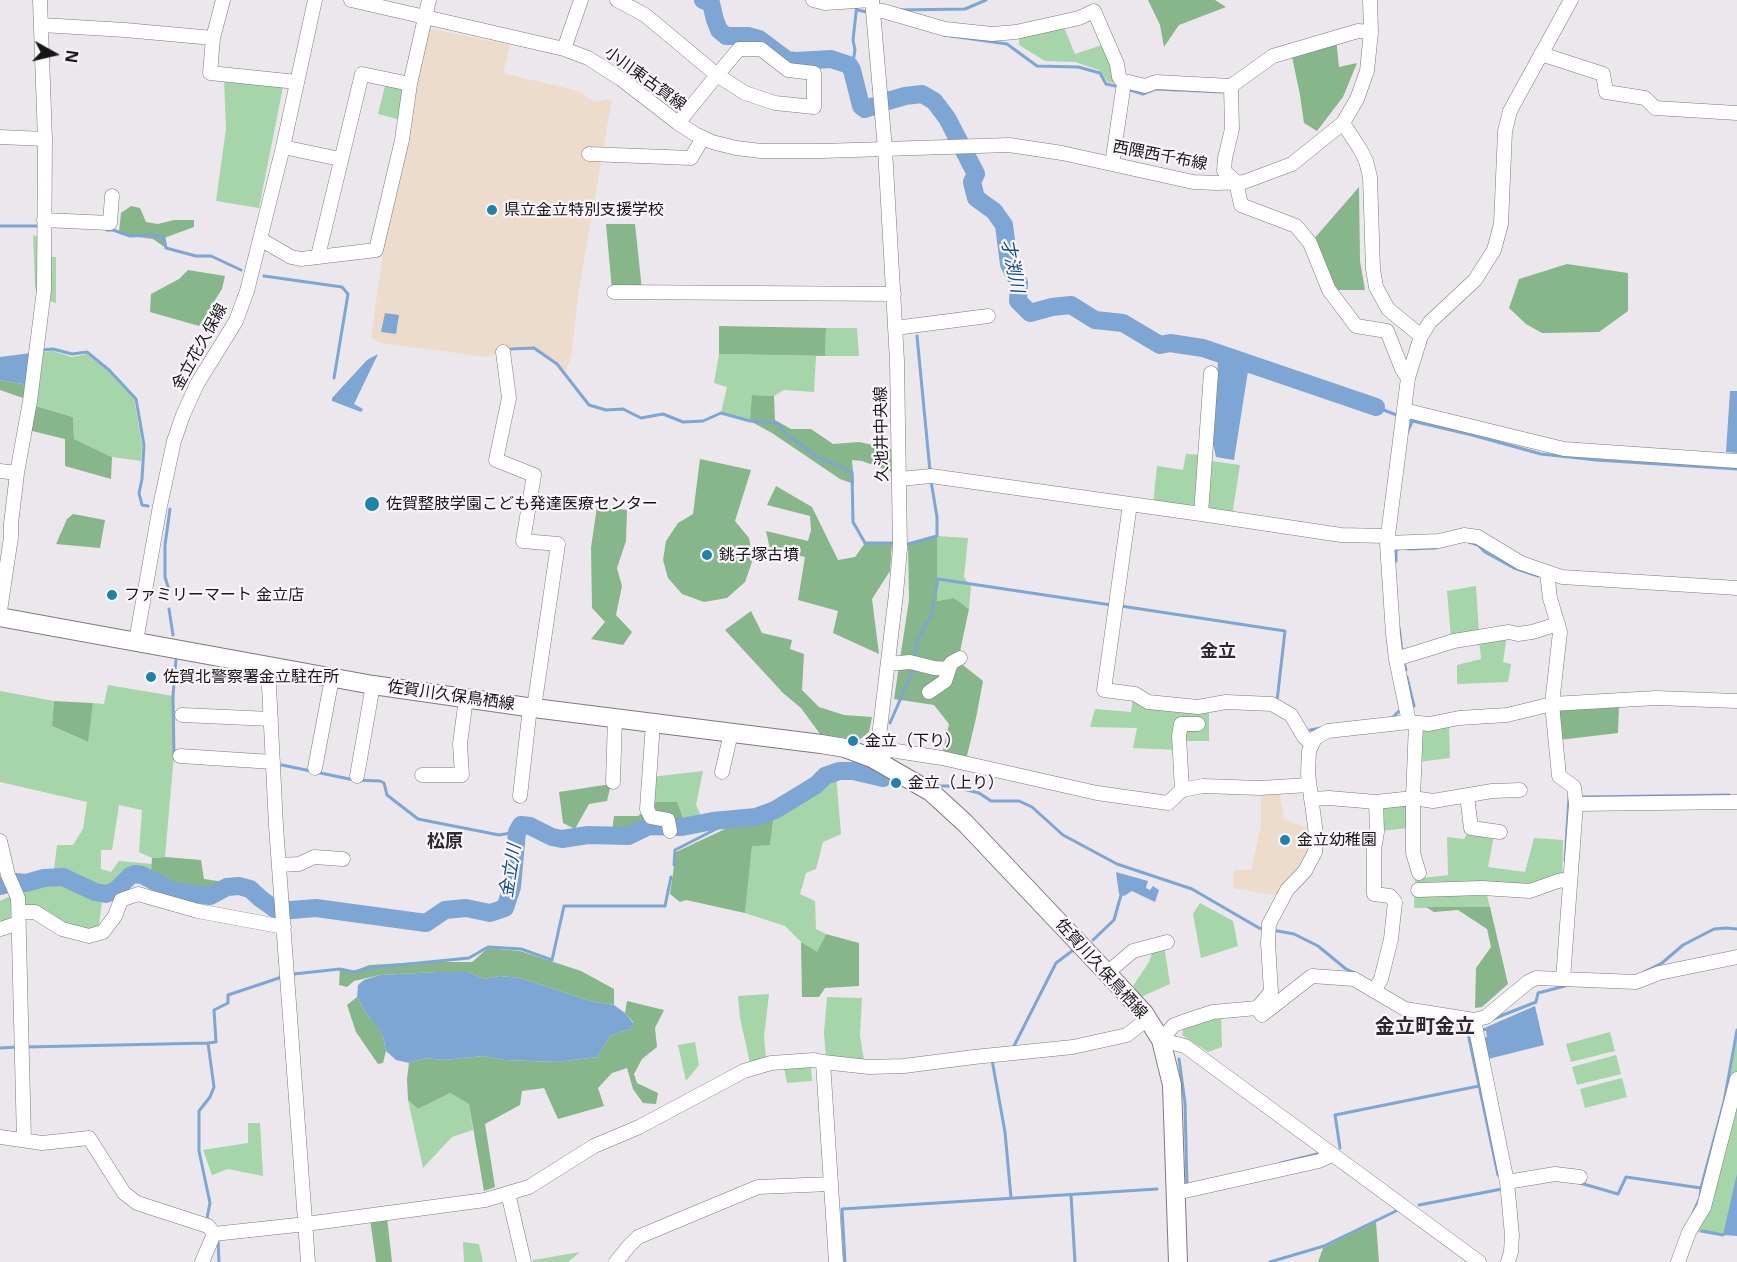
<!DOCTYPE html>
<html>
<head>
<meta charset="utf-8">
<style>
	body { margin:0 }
	#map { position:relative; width:1737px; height:1262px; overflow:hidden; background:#ece7ec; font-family:"Open Sans",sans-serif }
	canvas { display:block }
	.north { position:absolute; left:24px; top:24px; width:60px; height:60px; -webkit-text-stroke:4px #faf5fa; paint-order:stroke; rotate:98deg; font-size:16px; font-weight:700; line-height:24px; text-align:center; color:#171617 }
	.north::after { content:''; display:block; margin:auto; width:21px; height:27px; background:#171617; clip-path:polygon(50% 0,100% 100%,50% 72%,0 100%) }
</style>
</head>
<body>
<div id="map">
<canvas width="1737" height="1262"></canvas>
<div class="north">N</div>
</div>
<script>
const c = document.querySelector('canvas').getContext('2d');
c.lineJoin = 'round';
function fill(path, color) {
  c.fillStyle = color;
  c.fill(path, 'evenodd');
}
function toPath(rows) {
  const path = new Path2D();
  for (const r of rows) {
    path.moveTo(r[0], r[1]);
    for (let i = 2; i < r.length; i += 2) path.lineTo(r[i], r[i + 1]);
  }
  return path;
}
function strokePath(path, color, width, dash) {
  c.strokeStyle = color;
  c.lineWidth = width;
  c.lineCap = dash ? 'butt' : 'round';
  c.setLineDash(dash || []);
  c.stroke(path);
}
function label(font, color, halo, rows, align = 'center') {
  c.font = font + ' "Open Sans","Noto Sans JP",sans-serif';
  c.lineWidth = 4.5;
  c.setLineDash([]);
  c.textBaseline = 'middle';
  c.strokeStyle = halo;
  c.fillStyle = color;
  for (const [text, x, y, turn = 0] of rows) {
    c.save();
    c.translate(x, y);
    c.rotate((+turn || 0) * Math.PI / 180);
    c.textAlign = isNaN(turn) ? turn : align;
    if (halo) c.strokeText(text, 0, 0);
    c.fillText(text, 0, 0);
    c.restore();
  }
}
fill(toPath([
	[427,28,510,45,503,73,578,91,595,102,612,99,579,290,571,356,565,374,557,364,534,348,511,349,487,357,380,343,371,337,383,253],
	[1261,789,1279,789,1284,819,1314,831,1313,850,1278,896,1233,888,1234,870,1251,870,1261,826]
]), '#eddccb');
fill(toPath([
	[1063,25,1075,54,1105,44,1120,84,1108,82,1099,70,1075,62,1045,61,1019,45,1019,34],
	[224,79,283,87,259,208,216,201,226,129],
	[386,82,405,86,401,120,378,114],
	[33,235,43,239,43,257,56,257,56,303,39,298,35,286],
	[826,328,857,328,859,356,825,356],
	[53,351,72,357,87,354,108,371,134,398,142,445,141,461,112,457,74,439,73,417,32,405,39,352],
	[719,354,816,356,814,392,784,390,774,396,753,395,750,421,721,413,727,387,714,383],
	[1186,454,1201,455,1195,510,1153,504,1157,466,1183,470],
	[1211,461,1240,465,1232,516,1204,511],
	[937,536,968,538,964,577,971,587,969,609,954,598,937,601],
	[1476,586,1479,633,1451,638,1447,591],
	[1507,635,1503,662,1511,664,1508,682,1457,684,1457,665,1481,659,1479,639],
	[108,685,173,696,175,743,165,857,152,858,139,852,142,810,119,805,112,850,101,850,101,869,111,872,119,861,152,864,151,872,136,869,120,876,109,888,97,885,77,874,54,869,57,845,73,845,83,829,87,802,0,782,0,691,54,701,52,726,87,742,93,703,104,704],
	[1133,698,1209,710,1209,741,1177,741,1177,750,1133,748,1137,728,1090,727,1095,709,1131,712],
	[1449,724,1450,758,1418,762,1418,727],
	[703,771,696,805,702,818,684,821,676,802,648,808,651,777],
	[836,775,841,834,823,842,816,869,806,873,800,894,815,901,816,929,826,934,817,953,801,942,785,926,745,913,752,845,770,845,774,814],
	[1410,801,1409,828,1380,831,1378,804],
	[1469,831,1494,835,1488,867,1525,872,1534,838,1563,840,1562,884,1486,892,1490,907,1414,908,1415,879,1448,875,1447,837,1464,839],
	[67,885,102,902,98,932,66,925,36,906,15,920,0,925,0,901,27,888],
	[1200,903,1233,921,1238,946,1201,958,1193,914],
	[1164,945,1170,984,1141,997,1133,986,1149,962,1154,947],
	[769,994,764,1037,766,1058,750,1063,740,1018,738,996],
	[827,997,862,998,860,1036,864,1060,826,1058,824,1033],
	[1221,1014,1222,1047,1208,1052,1182,1035,1184,1026],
	[1610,1032,1615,1051,1571,1062,1566,1044],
	[1737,1037,1737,1173,1724,1236,1696,1232,1725,1103],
	[695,1042,699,1065,686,1081,678,1045],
	[1616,1055,1621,1074,1577,1085,1572,1067],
	[811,1065,812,1081,787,1083,784,1067],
	[1622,1078,1627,1097,1585,1108,1580,1089],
	[450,1093,469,1104,473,1130,452,1137,423,1168,408,1100,418,1109],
	[248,1123,260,1123,263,1176,228,1169,212,1175,203,1150,248,1143],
	[463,1242,479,1244,483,1262,464,1262],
	[580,1252,568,1262,533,1262,533,1260]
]), '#a6d5a9');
fill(toPath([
	[1148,0,1215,0,1226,7,1179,25,1164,47,1160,25],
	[1336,38,1339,67,1357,63,1343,97,1317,131,1304,123,1300,95,1291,52],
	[1359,187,1360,261,1365,290,1333,290,1313,240],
	[131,206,140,208,146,222,158,224,174,220,194,220,194,227,164,238,166,248,153,239,130,236,119,232,121,213],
	[606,224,635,224,642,290,612,290],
	[1567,264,1628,273,1628,311,1599,332,1542,333,1526,324,1509,308,1519,279],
	[188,270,225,276,222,289,199,326,150,312,151,294,179,279],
	[719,326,826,328,825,356,719,354],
	[0,380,28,385,26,399,0,390],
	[752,395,774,396,775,420,791,429,811,429,833,444,859,442,892,449,892,472,862,461,852,460,854,484,840,479,772,433,750,421],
	[32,405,73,417,74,439,112,457,111,479,65,466,65,439,28,430],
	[700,459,751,470,735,521,749,538,753,559,745,582,727,598,704,602,682,594,668,578,663,560,666,541,678,523,693,514],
	[776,486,812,507,838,560,855,557,865,543,892,543,890,571,872,599,879,654,833,633,838,611,798,600,805,557,770,549,766,531,808,541,811,530,810,516,767,505],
	[597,506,627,510,626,541,617,568,622,586,616,615,632,632,623,645,591,639,605,622,592,608,591,548],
	[73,514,105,520,100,548,56,544,67,519],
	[937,536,937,601,954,598,969,609,958,661,983,681,976,718,966,760,942,755,949,724,934,705,894,699,909,600,908,544],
	[751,611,762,633,792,640,790,649,804,654,802,690,819,707,844,715,872,717,869,732,859,740,820,734,801,708,783,693,725,630],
	[54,701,93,703,88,742,52,726],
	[1619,706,1618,733,1559,740,1556,708],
	[611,784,607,801,589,804,575,829,563,823,559,792],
	[656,802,677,802,684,821,650,822,630,830,612,832,614,816,638,816],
	[774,814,770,845,752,846,745,913,686,900,680,902,670,894,676,852,740,822,756,821],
	[165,857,201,860,204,879,224,882,208,892,173,886,151,872,152,858],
	[1426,907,1490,907,1508,984,1482,1007,1475,1008,1476,968,1491,947,1487,929,1458,910,1434,912],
	[826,934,859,943,859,986,825,988,819,997,802,997,801,942,817,952],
	[488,948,520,951,581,971,614,989,614,1005,590,1001,520,978,500,976,484,979,468,972,437,972,380,975,354,981,347,987,339,985,340,968,355,971,369,965,420,962,472,962],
	[357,997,368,1016,376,1023,383,1036,386,1051,383,1063,378,1064,356,1032,347,1005],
	[627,1001,664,1010,655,1028,657,1047,642,1059,634,1074,637,1083,658,1093,656,1104,643,1103,633,1089,627,1068,612,1073,598,1088,604,1106,558,1119,544,1088,522,1091,520,1105,485,1124,495,1187,484,1191,469,1104,450,1093,418,1109,408,1100,407,1079,409,1063,426,1058,443,1060,484,1056,504,1060,557,1062,597,1057,611,1035,631,1029,633,1022,625,1013],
	[387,1217,392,1262,376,1262,370,1219],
	[1376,1222,1379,1262,1318,1262,1323,1248]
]), '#86b68a');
fill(toPath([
	[385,313,399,315,396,334,381,332],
	[31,353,28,385,0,380,0,357],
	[378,354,354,404,363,409,361,412,332,401,332,398,367,360],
	[1218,361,1248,371,1234,460,1216,457,1213,444],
	[1730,391,1737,391,1737,453,1726,452],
	[1116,872,1148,881,1146,888,1150,890,1153,886,1159,890,1155,902,1132,891,1124,896,1119,894],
	[437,972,468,972,484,979,500,976,520,978,590,1001,614,1005,625,1013,633,1023,631,1029,611,1035,597,1057,557,1062,504,1060,484,1056,443,1060,426,1058,409,1063,396,1060,386,1051,383,1036,376,1024,368,1016,357,997,358,985,364,980,380,975],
	[1535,1006,1544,1045,1488,1059,1484,1038,1487,1037,1486,1031,1482,1031,1482,1029],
	[1737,1173,1737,1236,1723,1235]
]), '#7da6d4');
strokePath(toPath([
	[857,10,867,12],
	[897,10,965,9,986,0],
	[944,35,1007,44,1037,66,1078,67,1100,73,1106,84,1120,87],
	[849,65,853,62,855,50,853,40,857,4],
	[1127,89,1143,94,1155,89,1223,92],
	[0,226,40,226],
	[107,230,113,230,130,236,154,235,164,238,166,248,196,256,211,256,241,270],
	[264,276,342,287,348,294,334,378],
	[917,336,930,471],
	[511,349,534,348,557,364,589,405,606,410,623,409,641,418,663,414,683,422,703,421,721,413,750,421,777,423,785,433,816,456,852,472,853,522,865,543,892,543],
	[41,350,53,349,72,354,87,352,109,370,136,399,144,445,142,479,139,493,142,505,148,506],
	[1376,407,1399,416],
	[1408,420,1472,435,1541,454,1596,460,1737,469],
	[1407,433,1412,422],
	[1469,542,1478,545,1485,552,1514,568,1538,576],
	[908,544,937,536,937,517,931,481],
	[1408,549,1436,548],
	[1396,561,1396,549,1399,549],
	[169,590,165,577,165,545,170,509],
	[935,595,938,579,1111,605],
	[1121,606,1285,631,1277,701],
	[169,609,173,635],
	[1399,627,1402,652],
	[915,659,917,641,932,614,934,601],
	[1404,662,1406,670],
	[1407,677,1414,706],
	[1392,718,1399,711],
	[890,723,914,668],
	[1310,730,1321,728],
	[174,755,173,696,176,659],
	[282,765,354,780,380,781,384,783,387,795,418,819,499,835,517,832],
	[883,778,895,780],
	[935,786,951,786,979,793,991,801,1019,801,1032,807,1063,835,1117,864,1192,889,1259,928,1265,929],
	[1581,797,1729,795],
	[1565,861,1569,797],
	[674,865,675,850,722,826,744,818],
	[1272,930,1294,934,1318,946,1346,969,1355,973],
	[1093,940,1114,920,1121,895],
	[1644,972,1662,963,1683,945,1714,929,1727,928,1737,929],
	[294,974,340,969,354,972,368,968,469,958,488,947,521,949,552,960,564,906,665,906,671,877],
	[1493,1019,1536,1002,1538,993,1565,986],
	[1464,1024,1466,1024,1498,1175],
	[27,1047,208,1043],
	[0,1048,18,1047],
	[1013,1048,1056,963,1072,951],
	[1179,1059,1185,1103,1187,1186],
	[992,1060,1005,1132,1011,1198],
	[1340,1148,1335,1115,1479,1086],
	[1281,1163,1317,1154],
	[1580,1183,1618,1194,1626,1177,1701,1188,1700,1198,1693,1213],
	[1701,1188,1724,1102,1737,1030],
	[1071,1195,1075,1262],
	[1419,1205,1502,1189],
	[209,1220,207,1218,210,1203,199,1151,199,1111,210,1097,214,1087,208,1043,216,1042,214,1010,228,1003,228,995,282,977],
	[1702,1231,1723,1235],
	[218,1239,219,1262],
	[845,1262,842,1209,1157,1189],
	[1270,1262,1324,1246,1396,1211]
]), '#7da6d4', 3);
strokePath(toPath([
	[703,0,711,3,715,20,719,30,726,36,748,36,759,39,787,60,796,61,831,59,849,65,852,70,861,106,865,109,874,106],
	[888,101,905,96,922,94,934,101,947,118,976,174,972,182,976,198,994,211,1004,225,1009,264,1019,283,1018,301,1030,313,1052,307,1071,305,1095,320,1123,323,1160,345,1170,343,1203,348,1376,407],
	[0,886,16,882,26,883,44,878,63,877,95,892,106,894,116,890,130,876,135,874,142,875,173,891,210,896,227,887,239,886,250,889,261,899,275,909,292,910,316,908,426,923,445,910,466,908,490,913,505,908,512,887,517,832,521,825,530,826,552,837,562,839,588,835,628,836,649,826,682,827,713,821,756,817,775,810,816,785,825,776,839,771,853,771,883,778]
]), '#7da6d4', 18);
const minor = toPath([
	[223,0,213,38,210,73,297,82],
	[351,0,564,49,588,58,621,79,678,123,695,134,712,142,736,148,761,151,822,151,1009,145,1062,153,1193,182,1217,183,1244,182,1292,164,1343,123,1357,99,1367,71,1371,32,1370,0],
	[617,0,645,15,717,75,745,93,775,103,814,107,814,73,788,70,761,49,739,49,717,75,678,123],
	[813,0,825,3,872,0,885,149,897,361,900,548,896,594,879,737,872,758],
	[873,11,883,11,945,29,992,34,1016,32,1079,18,1094,11,1117,64,1119,77,1124,83,1112,164],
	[42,25,125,30,213,38],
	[1371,32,1358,31,1273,56,1231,86,1232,129,1225,158,1224,171,1236,182,1241,205,1296,226,1310,243,1329,290,1356,326,1387,331,1402,369,1408,378],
	[564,49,581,0],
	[1541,54,1603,74,1606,92,1645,98,1655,108,1737,113],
	[1124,83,1129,82,1145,86,1156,82,1231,86],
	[1343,123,1360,149,1366,161,1370,177,1373,269,1376,287,1388,309,1421,336],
	[0,137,45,139],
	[283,147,340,159],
	[589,154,691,158,703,138],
	[44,220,110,223,112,196],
	[260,239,291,257,301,259,376,250,402,140,410,84,429,0],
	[318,256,362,74,410,84],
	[614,292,894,294],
	[895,328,988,316],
	[503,352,509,398,496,460,534,475,523,541,558,544,534,708],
	[1404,410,1564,449,1737,461],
	[0,471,17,473],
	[900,479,931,476,1201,514,1341,535,1387,536],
	[1130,504,1104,690,1135,694,1148,702,1198,707,1226,702,1272,704,1291,715,1304,737,1312,744],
	[1201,514,1211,373],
	[1387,543,1439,541,1464,535,1478,537,1521,563,1562,577,1737,588],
	[1547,573,1550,598,1560,632,1552,704,1559,776,1574,787,1576,804,1737,802],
	[0,611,11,537,11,524,17,473,30,401,44,290,45,139,40,0],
	[136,641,160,506,174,441,183,415,197,384,236,321,247,291,283,147,315,0],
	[1396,659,1454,641,1509,632,1518,634,1532,632,1558,624],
	[888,664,910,662,934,668,949,669,951,663,960,658],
	[268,666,276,826,308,1262],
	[929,692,945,681,949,669],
	[182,715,271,719],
	[1409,722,1396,659,1393,634,1387,543,1408,378,1421,336,1430,322,1475,280,1494,250,1501,224,1505,131,1510,111,1571,0],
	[653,723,647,809,651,817,668,820,670,831],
	[180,756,273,762],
	[872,758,890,750,942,758,1097,793,1168,803,1182,790,1203,786,1260,788,1309,785],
	[315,768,332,678],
	[722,772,731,733],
	[422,775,462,775,460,744,466,698],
	[357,776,373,685],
	[613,782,615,718],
	[1182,790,1179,736,1181,724,1198,724],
	[520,796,530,707],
	[1467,796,1471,828,1500,832],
	[1311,799,1329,798,1376,802,1413,798,1416,723],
	[0,841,8,875,18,898,24,1140],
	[280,865,299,864,314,857,343,859],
	[1419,873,1413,853,1413,798,1433,801,1492,791,1520,790],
	[1418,890,1482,888,1530,891,1558,881,1570,879],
	[19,912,35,912,62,929,89,936,103,932,115,916,121,900,138,894,198,911,284,927],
	[0,929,19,923],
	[1107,973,1133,951,1167,942],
	[1563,979,1576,804],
	[1374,991,1381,979,1391,939,1395,902,1390,896,1374,894,1374,850,1377,832,1376,802],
	[1257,1008,1262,1015,1312,976,1354,979,1405,1009,1474,1020,1486,1017,1528,982,1536,978,1636,982,1659,973,1737,957],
	[1474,1020,1507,1182,1512,1235,1511,1252,1508,1262],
	[823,1062,836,1262],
	[0,1137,42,1143,89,1138,124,1193,137,1203,208,1226,214,1234],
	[1507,1182,1555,1174,1580,1177],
	[508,1193,524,1262],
	[1176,1193,1319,1161,1332,1155],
	[214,1234,306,1224,485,1200,529,1187,594,1146,639,1127,744,1071,771,1063,814,1060,823,1062,869,1067,904,1066,974,1057,1073,1047,1127,1035,1147,1019],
	[202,1262,214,1234],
	[616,1262,629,1246,638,1237,758,1187,830,1184],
	[1479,1262,1185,1046,1161,1040,1174,1025,1188,1020,1213,1012,1257,1008,1271,992,1268,943,1269,924,1287,890,1305,871,1315,852,1316,834,1308,774,1309,751,1315,738,1328,731,1409,722,1429,724,1459,718,1507,715,1552,704,1656,698,1737,701],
	[1678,1262,1689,1232,1704,1207,1737,1079]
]);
const major = toPath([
	[0,617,373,685,534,708,821,744,845,748,872,758,931,792,965,823,1107,973,1144,1013,1161,1040,1172,1085,1178,1262]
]);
strokePath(minor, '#7e797d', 15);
strokePath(major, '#7e797d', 20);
strokePath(minor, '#fff', 14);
strokePath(major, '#fff', 18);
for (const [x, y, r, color] of [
	[492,210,6,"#1d82ac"],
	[372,504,8,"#1d82ac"],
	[707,555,6,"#1d82ac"],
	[112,595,6,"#1d82ac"],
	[151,677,6,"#1d82ac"],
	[853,741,6,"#1d82ac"],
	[896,783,6,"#1d82ac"],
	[1285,840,6,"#1d82ac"]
]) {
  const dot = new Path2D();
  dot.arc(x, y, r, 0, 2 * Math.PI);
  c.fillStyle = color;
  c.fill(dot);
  strokePath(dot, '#faf5fa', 2);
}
label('16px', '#171617', '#faf5fa', [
	["小川東古賀線",645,79,36],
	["西隈西千布線",1160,156,11],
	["金立花久保線",200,347,-61],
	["久池井中央線",882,434,-91],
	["佐賀川久保鳥栖線",451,696,8],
	["佐賀川久保鳥栖線",1101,969,48]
]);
label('16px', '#171617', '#faf5fa', [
	["県立金立特別支援学校",504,210],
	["佐賀整肢学園こども発達医療センター",386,504],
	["銚子塚古墳",719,555],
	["ファミリーマート 金立店",124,595],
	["佐賀北警察署金立駐在所",163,677],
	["金立（下り）",865,741],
	["金立（上り）",908,783],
	["金立幼稚園",1297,840]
], 'left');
label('italic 18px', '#134f88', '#faf5fa', [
	["才渕川",1012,266,79],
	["金立川",511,871,-81]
]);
label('bold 18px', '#2d292d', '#faf5fa', [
	["金立",1218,652],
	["松原",445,842]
]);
label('bold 20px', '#2d292d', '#faf5fa', [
	["金立町金立",1425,1027]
]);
</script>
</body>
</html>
